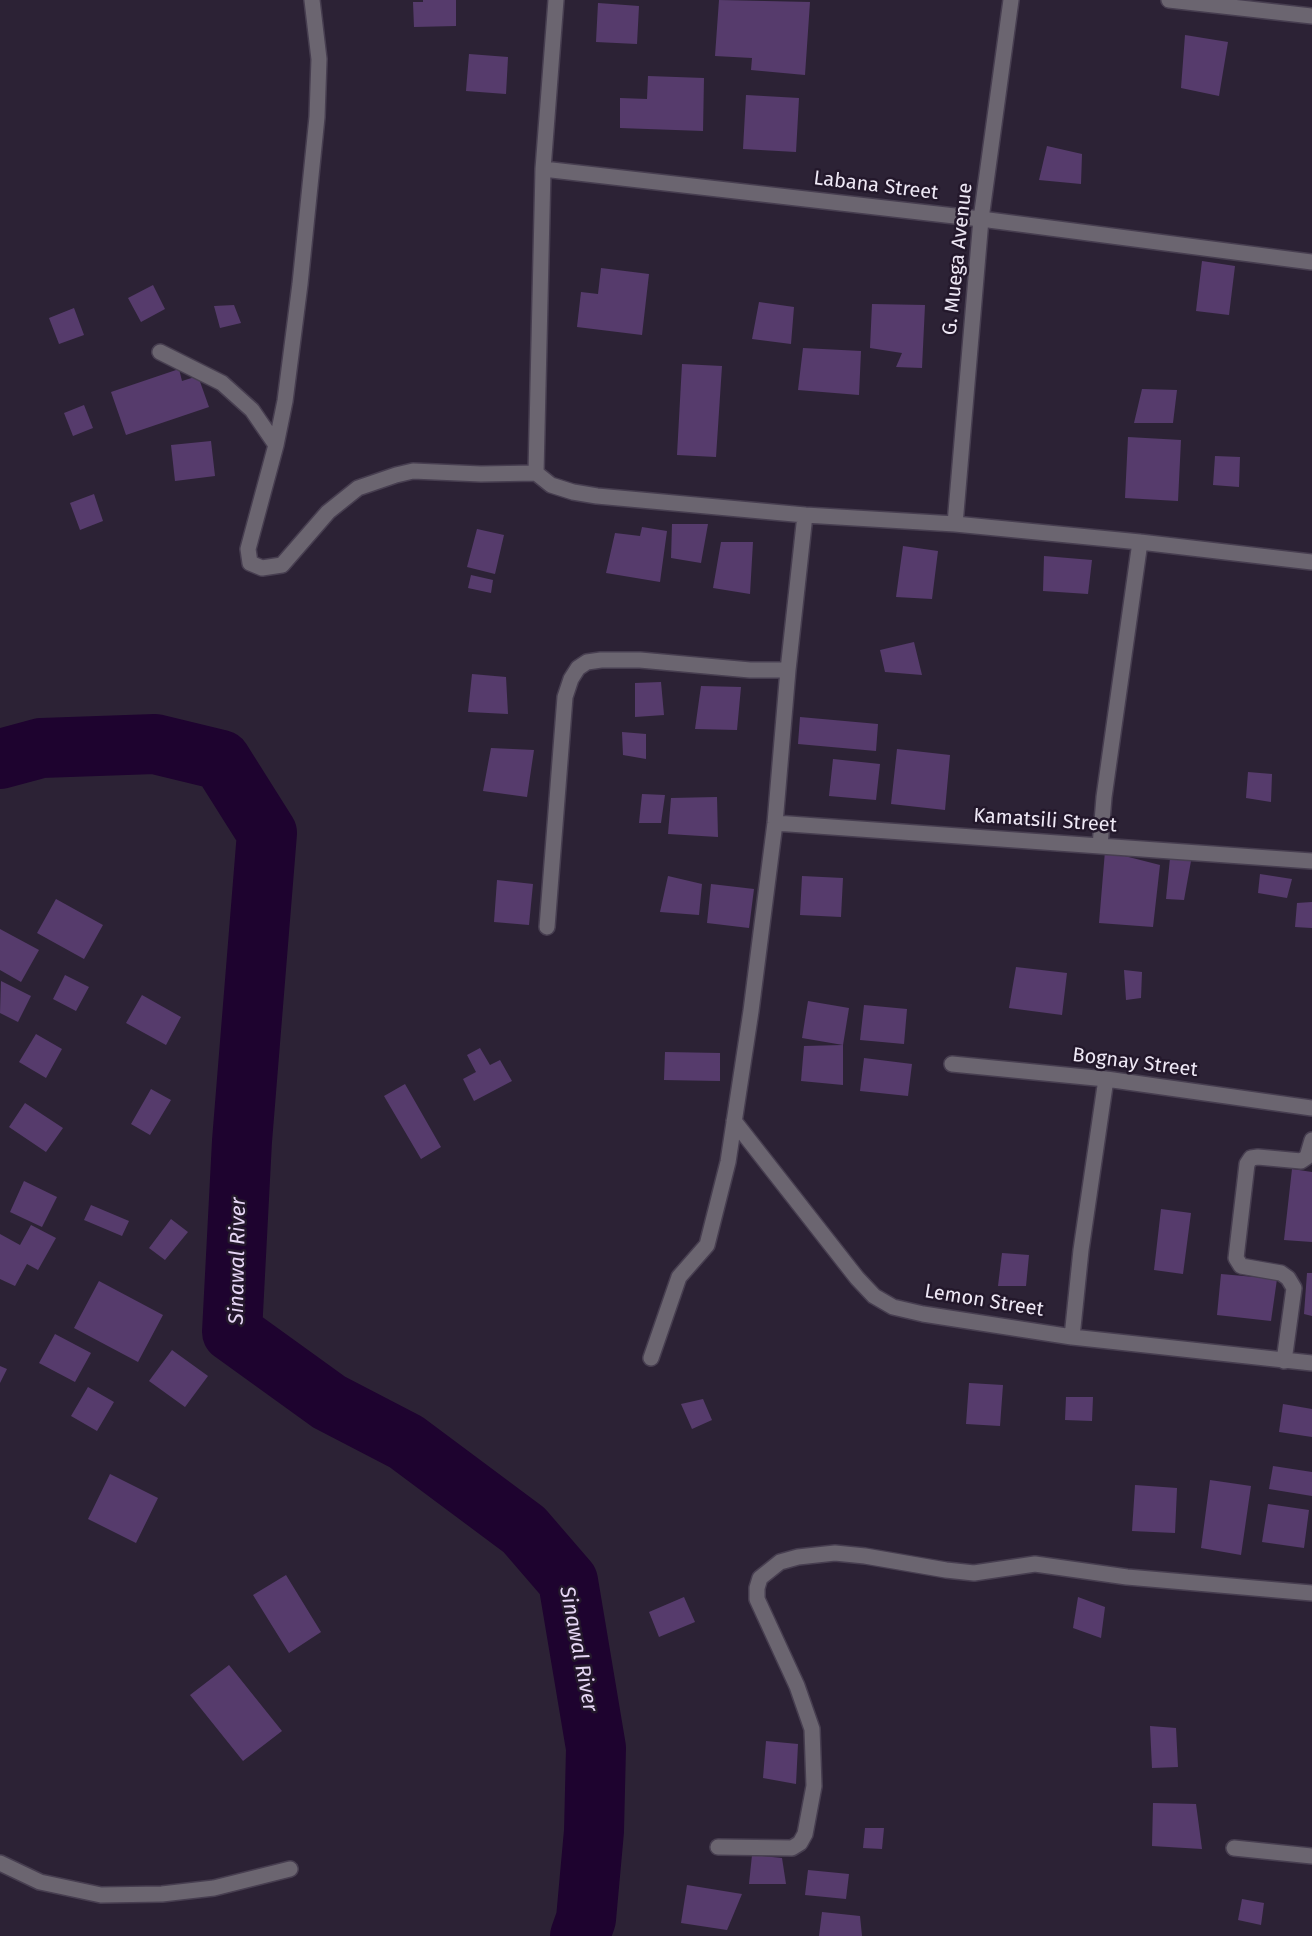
<!DOCTYPE html>
<html>
<head>
<meta charset="utf-8">
<style>
	body { margin:0 }
	canvas { display:block; background:#2c2235 }
</style>
</head>
<body>
<canvas width="1312" height="1936"></canvas>
<script>
const c = document.querySelector('canvas').getContext('2d');
c.lineJoin = 'round';
function toPath(rows) {
  const path = new Path2D();
  for (const r of rows) {
    path.moveTo(r[0], r[1]);
    for (let i = 2; i < r.length; i += 2) path.lineTo(r[i], r[i + 1]);
  }
  return path;
}
function strokePath(path, color, width, dash) {
  c.strokeStyle = color;
  c.lineWidth = width;
  c.lineCap = dash ? 'butt' : 'round';
  c.setLineDash(dash || []);
  c.stroke(path);
}
function fill(path, color) {
  c.fillStyle = color;
  c.fill(path, 'evenodd');
}
function label(font, color, halo, rows, align = 'center') {
  c.font = font + ' "Fira Sans",sans-serif';
  c.lineWidth = 5;
  c.setLineDash([]);
  c.textBaseline = 'middle';
  c.strokeStyle = halo;
  c.fillStyle = color;
  for (const [text, x, y, turn = 0] of rows) {
    c.save();
    c.translate(x, y);
    c.rotate((+turn || 0) * Math.PI / 180);
    c.textAlign = isNaN(turn) ? turn : align;
    if (halo) c.strokeText(text, 0, 0);
    c.fillText(text, 0, 0);
    c.restore();
  }
}
strokePath(toPath([
	[0,759,41,748,155,744,221,760,267,833,242,1141,232,1332,329,1402,406,1442,524,1530,568,1581,596,1748,594,1831,586,1919,580,1936]
]), '#1e032f', 60);
fill(toPath([
	[423,0,456,0,456,26,414,27,413,2,423,2],
	[719,0,810,2,805,75,751,70,752,58,715,56],
	[598,3,639,6,637,44,596,42],
	[1185,35,1228,42,1219,96,1181,88],
	[469,54,508,57,506,94,466,91],
	[648,76,704,78,703,131,620,128,620,98,647,99],
	[746,95,799,98,796,152,743,149],
	[1047,146,1082,154,1081,184,1039,180],
	[1202,261,1235,266,1229,315,1196,311],
	[601,268,649,274,642,335,577,327,581,292,598,294],
	[153,285,165,309,141,322,128,298],
	[759,302,794,307,791,344,752,339],
	[872,304,925,305,922,368,896,367,902,353,870,348],
	[234,305,241,323,220,328,214,306],
	[74,308,84,335,59,344,49,318],
	[803,348,861,351,859,395,798,390],
	[682,364,722,366,716,457,677,455],
	[179,369,182,381,198,376,209,407,126,435,111,392],
	[1142,389,1177,390,1173,423,1134,423],
	[84,405,93,428,73,436,64,413],
	[1128,437,1181,440,1178,501,1125,498],
	[211,441,215,476,175,481,171,445],
	[1215,456,1240,457,1239,487,1213,485],
	[94,494,103,521,80,530,70,503],
	[672,524,708,524,701,563,671,558],
	[642,527,667,531,660,582,606,573,615,533,640,536],
	[477,529,504,535,495,574,467,567],
	[721,542,753,542,750,594,713,588],
	[903,546,938,551,932,599,896,597],
	[1044,556,1092,560,1088,594,1043,591],
	[471,575,493,580,491,593,468,588],
	[914,642,922,675,885,672,880,650],
	[472,674,506,677,508,714,468,712],
	[661,682,664,715,635,717,635,683],
	[701,686,741,687,737,730,695,729],
	[800,717,878,724,876,751,798,744],
	[622,732,646,734,646,759,623,755],
	[491,748,534,750,527,797,483,791],
	[897,749,950,755,945,810,891,804],
	[833,759,880,764,876,800,829,796],
	[1248,772,1272,774,1271,802,1246,798],
	[642,794,665,795,661,823,639,823],
	[717,797,718,837,668,834,671,798],
	[1105,851,1160,865,1153,927,1099,923],
	[1170,858,1191,861,1184,900,1166,899],
	[1260,874,1292,879,1287,898,1258,893],
	[668,876,702,884,699,915,660,912],
	[802,876,843,878,841,917,800,915],
	[497,880,533,884,529,925,494,922],
	[711,884,754,889,749,928,707,923],
	[56,899,103,925,84,959,37,933],
	[1312,902,1312,928,1295,927,1297,903],
	[0,929,39,950,21,982,0,970],
	[1016,967,1067,973,1062,1015,1009,1008],
	[1124,970,1142,972,1141,998,1126,1000],
	[65,975,89,987,76,1011,53,999],
	[1,981,31,996,18,1022,0,1013],
	[142,995,181,1017,166,1045,126,1023],
	[808,1001,849,1008,843,1045,843,1085,801,1081,804,1046,843,1045,802,1038],
	[864,1005,907,1009,904,1044,860,1040],
	[36,1034,62,1049,46,1078,19,1062],
	[480,1048,490,1065,500,1060,512,1081,474,1101,463,1079,476,1072,467,1055],
	[665,1052,720,1053,720,1081,664,1080],
	[864,1058,912,1064,908,1096,860,1091],
	[405,1084,441,1147,421,1159,384,1096],
	[151,1089,171,1100,150,1135,131,1124],
	[25,1103,63,1128,46,1152,9,1127],
	[1292,1169,1312,1172,1312,1242,1284,1240],
	[24,1181,57,1197,42,1227,10,1212],
	[91,1205,129,1221,122,1236,84,1220],
	[1161,1209,1191,1213,1183,1274,1154,1270],
	[171,1219,188,1232,165,1260,149,1248],
	[31,1225,56,1238,38,1270,27,1264,15,1286,0,1279,0,1234,20,1245],
	[1002,1253,1029,1255,1026,1286,998,1286],
	[1307,1273,1312,1273,1312,1316,1304,1314],
	[1221,1274,1277,1279,1271,1321,1217,1315],
	[99,1281,163,1315,138,1362,74,1328],
	[55,1334,91,1353,75,1382,39,1363],
	[172,1350,208,1376,185,1407,149,1381],
	[0,1366,7,1369,0,1383],
	[969,1383,1003,1385,1000,1426,966,1424],
	[88,1387,114,1402,97,1431,71,1416],
	[1066,1397,1093,1397,1092,1421,1065,1420],
	[703,1399,712,1420,692,1429,681,1404],
	[1283,1404,1312,1409,1312,1437,1279,1432],
	[1273,1466,1312,1472,1312,1496,1269,1489],
	[110,1474,158,1498,136,1543,88,1519],
	[1210,1480,1251,1486,1241,1555,1201,1548],
	[1135,1485,1177,1488,1175,1533,1132,1531],
	[1268,1504,1309,1510,1304,1548,1262,1542],
	[286,1575,321,1632,289,1653,253,1595],
	[684,1597,695,1622,659,1637,649,1612],
	[1078,1597,1105,1607,1101,1638,1073,1628],
	[229,1665,282,1731,243,1761,190,1695],
	[1150,1726,1176,1728,1178,1767,1152,1768],
	[766,1741,798,1744,796,1784,763,1778],
	[1153,1803,1196,1804,1202,1849,1152,1846],
	[865,1828,884,1828,882,1849,863,1848],
	[752,1855,782,1858,786,1884,749,1884],
	[808,1870,849,1874,846,1899,805,1895],
	[687,1885,742,1894,727,1930,681,1923],
	[1242,1899,1264,1903,1261,1925,1238,1920],
	[822,1912,860,1916,862,1936,819,1936]
]), '#563b6c');
const minor = toPath([
	[312,0,319,59,317,117,300,284,285,401,276,445,248,549,250,563,262,568,282,565,328,512,358,488,396,475,413,471,481,474,536,473],
	[556,0,543,169,536,473,551,485,573,492,597,496,805,515,955,524,1140,542,1312,562],
	[1169,0,1312,16],
	[543,169,981,219,1312,262],
	[160,352,222,383,252,410,276,445],
	[955,524,981,219,1011,0],
	[775,823,1312,861],
	[1100,846,1104,797,1140,542],
	[547,927,565,697,571,679,578,668,587,662,601,660,640,660,750,670,788,670,805,515],
	[952,1064,1106,1079,1312,1108],
	[734,1121,857,1278,874,1296,893,1307,923,1314,1072,1337,1312,1363],
	[1072,1337,1081,1250,1106,1079],
	[651,1358,679,1277,707,1245,728,1162,751,1011,775,823,788,670],
	[1284,1361,1294,1288,1288,1278,1281,1273,1241,1266,1236,1258,1247,1164,1251,1158,1258,1157,1301,1161,1307,1157,1312,1140],
	[718,1847,792,1848,800,1843,805,1834,814,1786,812,1729,797,1686,757,1599,757,1588,760,1578,780,1562,798,1557,835,1553,865,1556,946,1570,974,1573,1035,1564,1127,1577,1312,1593],
	[1234,1848,1312,1856],
	[0,1863,40,1882,101,1895,162,1894,214,1888,290,1869]
]);
strokePath(minor, '#473e50', 18);
strokePath(minor, '#6b6570', 15);
label('20px', '#eee8f5', '#23182b', [
	["Labana Street",876,186,7],
	["G. Muega Avenue",958,259,-84],
	["Kamatsili Street",1045,821,4],
	["Bognay Street",1135,1063,7],
	["Lemon Street",984,1301,9]
]);
label('italic 21px', '#e6d6f5', '#23182b', [
	["Sinawal River",238,1261,-89],
	["Sinawal River",578,1649,79]
]);
</script>
</body>
</html>
